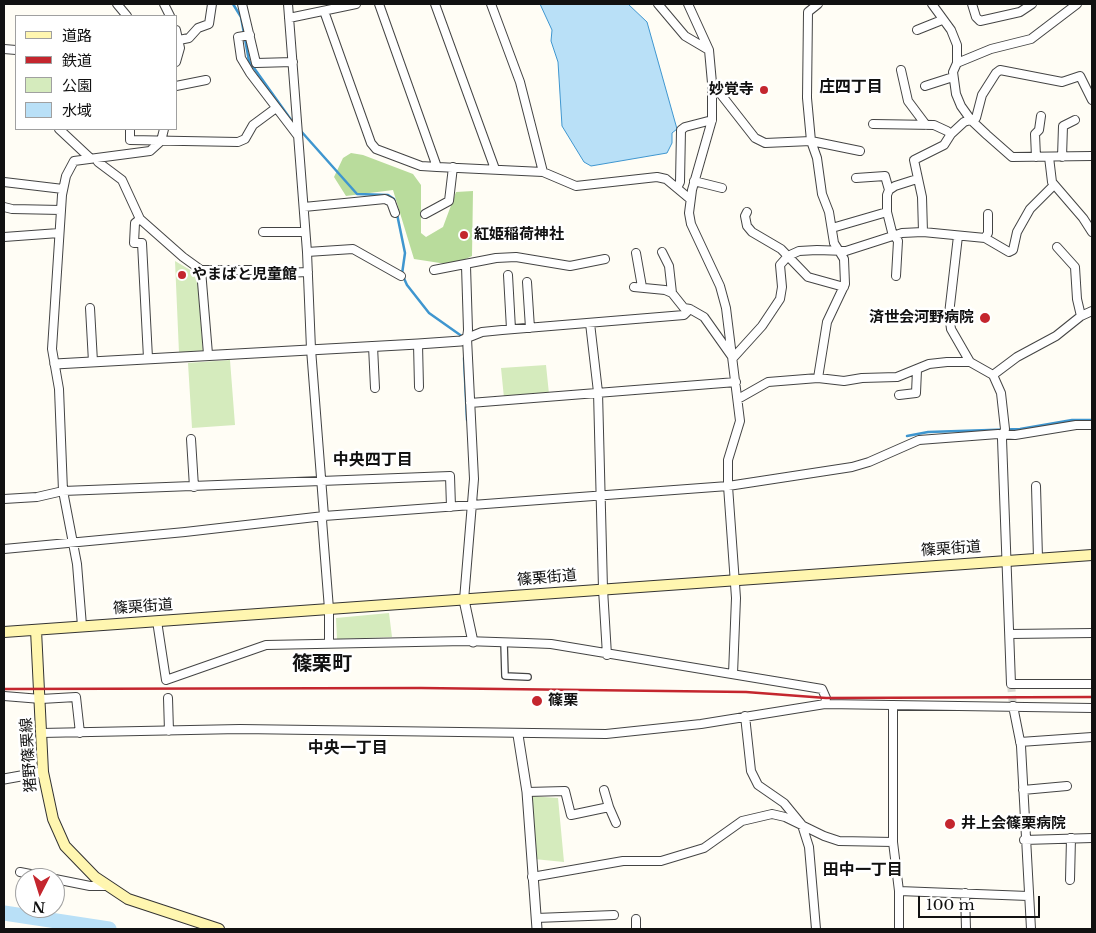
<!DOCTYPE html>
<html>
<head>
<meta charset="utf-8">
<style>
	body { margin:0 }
	#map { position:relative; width:1096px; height:933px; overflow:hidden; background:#fffdf5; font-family:"Libre Baskerville","Noto Sans JP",serif }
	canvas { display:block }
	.frame { position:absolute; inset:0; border:5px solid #111; pointer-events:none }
	.legend { position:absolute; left:15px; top:15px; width:162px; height:115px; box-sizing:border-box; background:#fff; border:1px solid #a0a0a0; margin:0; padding:6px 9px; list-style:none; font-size:15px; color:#111 }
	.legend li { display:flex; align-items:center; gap:10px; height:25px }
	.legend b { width:25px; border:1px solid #a0a0a0 }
	.north { position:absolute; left:15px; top:868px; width:50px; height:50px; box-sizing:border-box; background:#fff; border:1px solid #a0a0a0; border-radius:50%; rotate:185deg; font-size:14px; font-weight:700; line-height:20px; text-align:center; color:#111 }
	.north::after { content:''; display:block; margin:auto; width:18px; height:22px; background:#c4262e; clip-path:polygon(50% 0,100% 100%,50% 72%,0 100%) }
	.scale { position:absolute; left:918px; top:896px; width:122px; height:22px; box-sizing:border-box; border:2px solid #111; border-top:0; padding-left:6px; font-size:15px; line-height:18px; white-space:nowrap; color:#111; -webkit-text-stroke:4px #fff; paint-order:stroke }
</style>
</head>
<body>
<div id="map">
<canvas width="1096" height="933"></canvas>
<div class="frame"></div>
<ul class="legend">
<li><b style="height:6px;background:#fff6b0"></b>道路</li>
<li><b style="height:6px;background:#c4262e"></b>鉄道</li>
<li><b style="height:14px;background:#d5ebbd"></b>公園</li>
<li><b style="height:14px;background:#b9e0f7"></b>水域</li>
</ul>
<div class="north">N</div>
<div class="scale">100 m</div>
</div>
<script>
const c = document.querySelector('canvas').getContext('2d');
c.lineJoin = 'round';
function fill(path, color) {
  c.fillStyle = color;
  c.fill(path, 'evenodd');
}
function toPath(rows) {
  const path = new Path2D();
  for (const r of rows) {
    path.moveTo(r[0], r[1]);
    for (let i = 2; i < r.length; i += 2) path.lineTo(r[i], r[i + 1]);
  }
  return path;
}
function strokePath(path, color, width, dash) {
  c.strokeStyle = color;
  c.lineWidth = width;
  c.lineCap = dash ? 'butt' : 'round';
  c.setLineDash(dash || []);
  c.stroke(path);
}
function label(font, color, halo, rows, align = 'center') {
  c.font = font + ' "Libre Baskerville","Noto Sans JP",serif';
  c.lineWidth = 5;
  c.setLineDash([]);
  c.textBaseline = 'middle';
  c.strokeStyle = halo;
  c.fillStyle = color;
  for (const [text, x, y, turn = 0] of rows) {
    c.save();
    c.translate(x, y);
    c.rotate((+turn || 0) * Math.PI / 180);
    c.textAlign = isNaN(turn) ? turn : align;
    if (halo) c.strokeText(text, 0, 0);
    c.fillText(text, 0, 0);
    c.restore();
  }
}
fill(toPath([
	[175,261,197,274,203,351,179,353],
	[230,360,235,425,192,428,188,363],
	[546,365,549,394,504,398,501,368],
	[389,613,392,637,337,639,336,618],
	[529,796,558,798,564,862,534,859]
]), '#d5ebbd');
fill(toPath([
	[351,153,363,155,413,174,421,185,421,233,426,237,443,227,456,192,473,191,472,256,453,265,414,259,393,190,346,196,334,177,343,158]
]), '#b9dc9c');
const water = toPath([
	[540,4,628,4,647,22,677,129,672,133,672,143,667,153,591,166,584,162,562,126,558,62,551,41,552,30,540,4]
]);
fill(water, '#b9e0f7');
strokePath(water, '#3f96cf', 1);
strokePath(toPath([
	[233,4,241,17,249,61,294,124],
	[300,130,357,194,388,195,394,199,395,204],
	[397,214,405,253,402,274,407,285,429,313,463,337],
	[464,358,467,420],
	[907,436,928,432,1020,429,1072,420,1092,420]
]), '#3f96cf', 2.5);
strokePath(toPath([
	[4,913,109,929]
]), '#b9e0f7', 15);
strokePath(toPath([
	[1011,684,1013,706]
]), '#dbdad3', 8, [8, 4]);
const pedestrian = toPath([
	[504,642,505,676,528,677]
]);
const minor = toPath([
	[117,4,127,16],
	[164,4,170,16],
	[242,4,256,63,293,62],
	[288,4,307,252,311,349,324,516,322,520,329,609,329,643],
	[379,4,437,167,543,172,576,186,657,177,666,179,690,199],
	[435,4,495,169],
	[491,4,520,82,543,172],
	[658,4,685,36,707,49],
	[688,4,709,50,712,83,712,120,692,190,689,213,691,224,720,286,726,308,740,421,728,460,728,486,736,598,733,674],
	[932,4,951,30,957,45,957,63,953,72,956,94,961,106,971,120,987,135,1012,157,1092,156],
	[972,4,976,17,980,21,1020,12,1032,4],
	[324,11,371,143,376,149,421,166,437,167],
	[289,18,356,4],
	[176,30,180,48,176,62],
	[917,30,942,20],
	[250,35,238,37,241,58,250,73,298,136],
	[179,40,189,38,198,28,209,24,212,4],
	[4,49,16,50],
	[957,63,991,49,1031,39,1077,4],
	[901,70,908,101,926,125],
	[712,83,755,138,765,143,811,141,860,151],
	[176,86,206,80],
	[925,86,953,77],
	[873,124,934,125,947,131,951,134],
	[59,129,90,158],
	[130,129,130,140,238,142,245,139,253,125,276,108],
	[1036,157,1035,134,1039,130,1041,116],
	[1049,157,1052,182,1083,218,1092,232],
	[1062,157,1063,126,1075,120],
	[98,162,122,180,140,219],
	[856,178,885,176,889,190],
	[694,181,722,188],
	[4,182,63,189],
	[677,188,680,182,681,130,685,127,712,120],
	[4,207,12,209,61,210],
	[304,207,385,199,391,202,395,213],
	[747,212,745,216,747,226,752,232,781,249,808,277,844,287],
	[425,214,449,201,453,167],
	[832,228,887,212],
	[263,232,305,232],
	[923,232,922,197,914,160,944,145,951,134,964,122,976,118,982,95,996,73,1000,70,1062,82,1080,76,1092,100],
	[958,236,949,314,951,329,970,362],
	[4,237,59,233],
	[985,238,988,233,988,214],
	[1057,247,1075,267,1077,299,1081,316],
	[307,252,353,249,401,276],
	[662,252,669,266,672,293],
	[636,253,642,287],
	[201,270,260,270,260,274,308,272],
	[434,270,496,258,516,257,570,266,605,259],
	[508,275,511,329],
	[896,276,898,241,892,232,887,212,887,195,889,190,895,186,917,179],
	[527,282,530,328],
	[634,287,665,290,672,293,684,308,690,309],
	[90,308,93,362],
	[590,323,598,392,603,589,607,655],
	[467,338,482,332,502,330,684,315,690,309,704,317,733,358,762,326,780,299,782,287,780,265,788,256,799,251,817,250,846,251,902,233,923,232,985,238,1009,252,1013,250,1017,232,1030,209,1054,185],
	[418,344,419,387],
	[373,346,375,388],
	[148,358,142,243,134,243,135,223,140,219,183,257,201,270,208,354],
	[993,375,1017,357,1056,336,1081,316,1092,311],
	[818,378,827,322,845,284,844,259,834,243,829,212,822,194,817,158,811,141,807,98,808,12,818,4],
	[899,395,916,393,917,370],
	[738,399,768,382,818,378,844,381,862,378,897,377,929,364,947,362,970,362,993,375,1001,393,1005,429,1002,439,1011,684,1092,684],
	[470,403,736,382],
	[191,439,194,487],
	[1036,486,1038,558],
	[4,499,37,497,63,491,450,476,451,507],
	[4,549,185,532,324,516,728,486,852,467,869,462,919,440,998,434,1015,435,1076,425,1092,425],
	[464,600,474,479,467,338,468,330,466,266],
	[157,621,166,680,266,645,465,641,526,643,551,644,822,689,826,698,825,704],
	[82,626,77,564,63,491,59,389,52,349,62,195,66,176,74,161,150,151,161,141,164,129],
	[1010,634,1092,633],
	[4,696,41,699,76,697,80,733],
	[168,698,169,731],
	[893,705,893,842,899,891],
	[1013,706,1021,746,1031,929],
	[745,716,751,771,758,785,784,803,802,825,809,847,816,929],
	[41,733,240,729,606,734,701,724,825,704,1092,708],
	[1020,742,1092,737],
	[604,790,609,807],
	[1023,790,1067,786],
	[527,792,565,791,571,815,609,807,616,823],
	[1024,840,1092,838],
	[20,872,51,878],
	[532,877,623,861,661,861,704,848,742,821,772,814,785,817,824,836,839,841,893,842],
	[55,879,90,886,107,886],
	[1070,880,1071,838],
	[965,893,966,929],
	[536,918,614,915],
	[636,919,636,929],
	[899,929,899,891,1028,896]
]);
const tertiary = toPath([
	[55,364,418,344,461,341,467,338],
	[464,600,473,642],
	[518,735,527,792,537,929],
	[4,779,43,772]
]);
const secondary = toPath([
	[36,630,43,772,53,819,65,846,95,877,128,899,219,929],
	[4,632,1092,555]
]);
strokePath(pedestrian, '#444', 8);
strokePath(minor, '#444', 10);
strokePath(tertiary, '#444', 11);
strokePath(secondary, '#333', 12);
strokePath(pedestrian, '#fff', 5.5);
strokePath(minor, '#fff', 8);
strokePath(tertiary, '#fff', 9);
strokePath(secondary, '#fff6b0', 10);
strokePath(toPath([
	[4,689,421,688,746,692,826,698,1092,697]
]), '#c4262e', 2.5);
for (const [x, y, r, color] of [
	[764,90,5,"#c4262e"],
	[464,235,5,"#c4262e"],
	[182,275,5,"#c4262e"],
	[985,318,6,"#c4262e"],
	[537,701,6,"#c4262e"],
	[950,824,6,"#c4262e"]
]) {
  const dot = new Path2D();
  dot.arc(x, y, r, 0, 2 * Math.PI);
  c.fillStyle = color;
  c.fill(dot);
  strokePath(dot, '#fff', 2);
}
label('bold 15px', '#111', '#fff', [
	["妙覚寺",754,90,"right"],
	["紅姫稲荷神社",474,235],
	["やまばと児童館",192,275],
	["済世会河野病院",974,318,"right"],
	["篠栗",548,701],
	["井上会篠栗病院",961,824]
], 'left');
label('15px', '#111', '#fff', [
	["篠栗街道",951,549,-4],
	["篠栗街道",547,578,-5],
	["篠栗街道",143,607,-4],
	["猪野篠栗線",29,755,-94]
]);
label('bold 16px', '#111', '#fff', [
	["庄四丁目",851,87],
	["中央四丁目",373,460],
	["中央一丁目",348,748],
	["田中一丁目",863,870]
]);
label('bold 20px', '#111', '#fff', [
	["篠栗町",322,664]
]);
</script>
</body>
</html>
